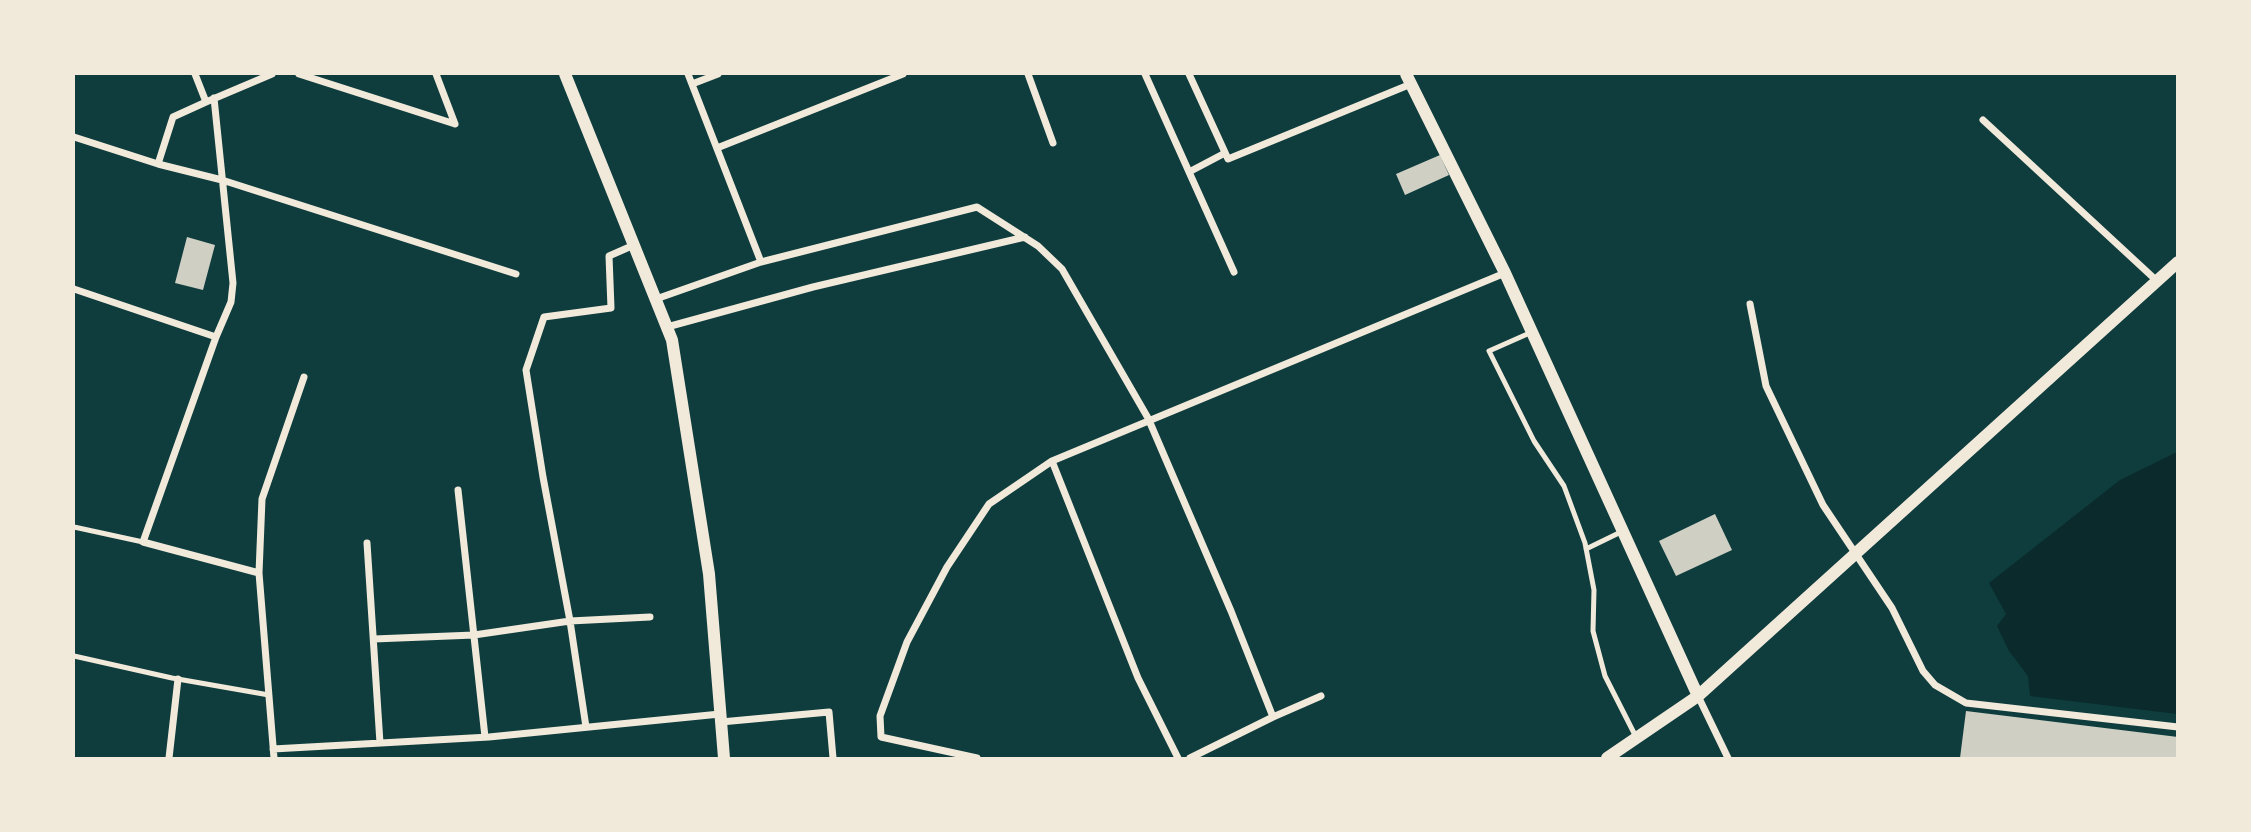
<!DOCTYPE html>
<html>
<head>
<meta charset="utf-8">
<style>
	body { margin:0 }
	#map { position:relative; width:2251px; height:832px; overflow:hidden; background:#0f3d3e; font-family:"PT Sans Narrow",sans-serif }
	canvas { display:block }
	.frame { position:absolute; inset:0; border:75px solid #f1e9da; pointer-events:none }
</style>
</head>
<body>
<div id="map">
<canvas width="2251" height="832"></canvas>
<div class="frame"></div>
</div>
<script>
const c = document.querySelector('canvas').getContext('2d');
c.lineJoin = 'round';
function fill(path, color) {
  c.fillStyle = color;
  c.fill(path, 'evenodd');
}
function toPath(rows) {
  const path = new Path2D();
  for (const r of rows) {
    path.moveTo(r[0], r[1]);
    for (let i = 2; i < r.length; i += 2) path.lineTo(r[i], r[i + 1]);
  }
  return path;
}
function strokePath(path, color, width, dash) {
  c.strokeStyle = color;
  c.lineWidth = width;
  c.lineCap = dash ? 'butt' : 'round';
  c.setLineDash(dash || []);
  c.stroke(path);
}
fill(toPath([
	[2177,452,2177,714,2030,696,2028,676,2009,651,1997,626,2006,614,1989,583,2120,480]
]), '#0a2a2b');
fill(toPath([
	[1440,155,1449,175,1405,195,1396,174],
	[187,237,215,245,203,290,175,283],
	[1715,514,1732,550,1676,576,1659,541],
	[1966,711,2178,737,2178,758,1960,758]
]), '#cfcfc3');
strokePath(toPath([
	[1532,332,1489,351,1534,441,1564,486,1585,543,1594,590,1593,631,1605,676,1636,737],
	[74,527,143,542],
	[1586,549,1623,531],
	[74,656,172,678,269,695]
]), '#f1e9da', 5);
strokePath(toPath([
	[195,74,206,102,272,74],
	[299,74,455,124],
	[436,74,455,124],
	[1028,74,1053,143],
	[1145,74,1234,272],
	[1189,74,1228,159,1411,84],
	[692,84,718,74],
	[214,98,233,283,231,302,216,337,143,542,259,573],
	[206,102,173,117,158,164,222,180,516,274],
	[1983,120,2157,281],
	[74,137,158,164],
	[717,148,903,74],
	[1189,172,1225,153],
	[761,262,977,207,1038,246,1062,269,1148,418,1231,611,1273,717,1321,696],
	[74,289,216,337],
	[656,299,761,262,688,74],
	[1750,304,1766,386,1823,505,1892,608,1923,671,1935,685,1966,703,2178,727],
	[667,327,813,287,1025,237],
	[458,490,485,737],
	[367,543,380,743],
	[374,639,474,635,570,621,650,617],
	[1698,696,1728,758],
	[721,722,829,712,833,758],
	[586,727,570,621,543,477,526,370,544,317,611,308,609,256,634,245],
	[273,749,489,737,720,714],
	[169,758,178,679],
	[274,758,259,573,262,499,304,377],
	[977,758,881,737,880,716,907,642,947,567,989,504,1052,461],
	[1178,758,1138,678,1052,461,1505,273],
	[1190,758,1273,717]
]), '#f1e9da', 7);
strokePath(toPath([
	[565,74,672,340,709,574,724,758],
	[1406,74,1505,273,1698,696],
	[1607,758,1698,696,2178,262]
]), '#f1e9da', 12);
</script>
</body>
</html>
